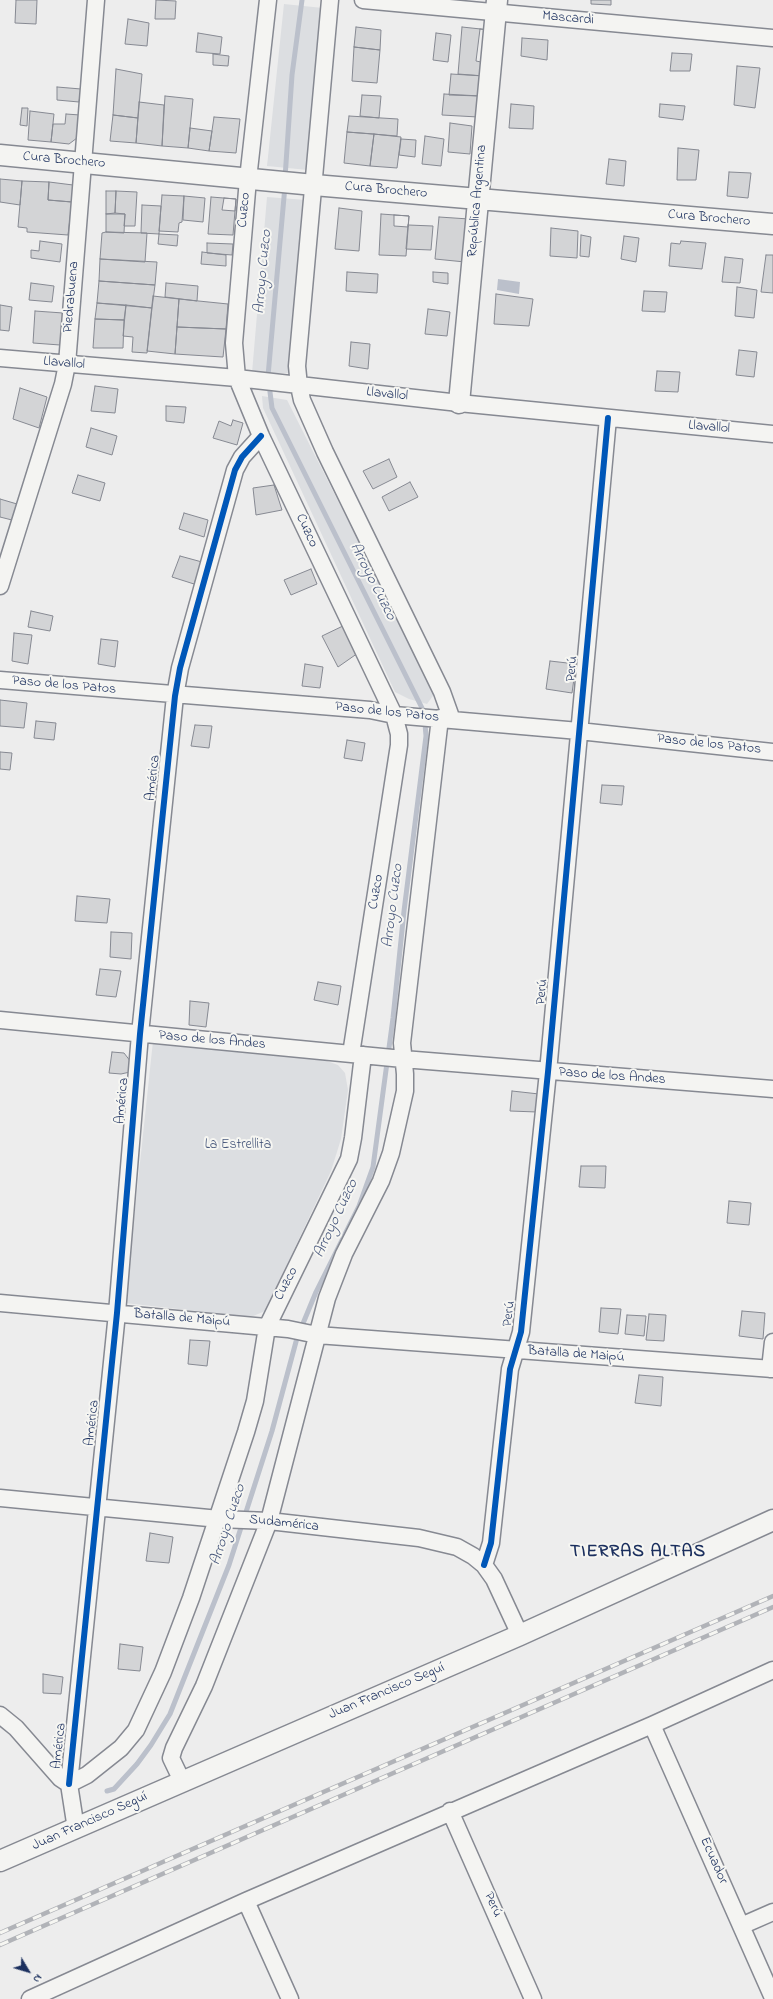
<!DOCTYPE html>
<html>
<head>
<meta charset="utf-8">
<style>
	body { margin:0 }
	#map { position:relative; width:773px; height:1999px; overflow:hidden; background:#ededed; font-family:"Indie Flower",sans-serif }
	canvas { display:block }
	.north { position:absolute; left:8px; top:1951px; width:40px; height:40px; -webkit-text-stroke:3px #f6f6f2; paint-order:stroke; rotate:128deg; font-size:11px; font-weight:700; line-height:16px; text-align:center; color:#1b2f5e }
	.north::after { content:''; display:block; margin:auto; width:14px; height:18px; background:#1b2f5e; clip-path:polygon(50% 0,100% 100%,50% 72%,0 100%) }
</style>
</head>
<body>
<div id="map">
<canvas width="773" height="1999"></canvas>
<div class="north">N</div>
</div>
<script>
const c = document.querySelector('canvas').getContext('2d');
c.lineJoin = 'round';
function fill(path, color) {
  c.fillStyle = color;
  c.fill(path, 'evenodd');
}
function toPath(rows) {
  const path = new Path2D();
  for (const r of rows) {
    path.moveTo(r[0], r[1]);
    for (let i = 2; i < r.length; i += 2) path.lineTo(r[i], r[i + 1]);
  }
  return path;
}
function strokePath(path, color, width, dash) {
  c.strokeStyle = color;
  c.lineWidth = width;
  c.lineCap = dash ? 'butt' : 'round';
  c.setLineDash(dash || []);
  c.stroke(path);
}
function label(font, color, halo, rows, align = 'center') {
  c.font = font + ' "Indie Flower",sans-serif';
  c.lineWidth = 4;
  c.setLineDash([]);
  c.textBaseline = 'middle';
  c.strokeStyle = halo;
  c.fillStyle = color;
  for (const [text, x, y, turn = 0] of rows) {
    c.save();
    c.translate(x, y);
    c.rotate((+turn || 0) * Math.PI / 180);
    c.textAlign = isNaN(turn) ? turn : align;
    if (halo) c.strokeText(text, 0, 0);
    c.fillText(text, 0, 0);
    c.restore();
  }
}
fill(toPath([
	[284,4,323,8,308,170,267,166],
	[267,197,306,200,289,373,252,373],
	[262,396,287,400,435,693,427,704,409,699,395,692,263,408],
	[153,1041,321,1059,338,1065,345,1073,348,1090,341,1139,331,1171,265,1311,251,1317,125,1303]
]), '#dcdee1');
fill(toPath([
	[498,279,520,282,519,294,497,290]
]), '#bbc0cb');
strokePath(toPath([
	[285,178,292,75,302,0],
	[107,1791,114,1789,137,1764,151,1745,170,1714,229,1565,272,1431,297,1338,316,1292,359,1206,373,1167,393,1018,404,911,426,736,424,712,272,408,268,376,285,186]
]), '#bbc0cb', 5);
const building = toPath([
	[16,0,37,0,36,24,15,23,16,0],
	[156,0,176,1,175,19,155,19,156,0],
	[591,0,611,0,611,5,591,4,591,0],
	[128,19,149,23,147,46,125,44,128,19],
	[356,27,381,30,380,50,354,47,356,27],
	[462,27,490,30,484,76,458,74,462,27],
	[480,29,490,30,486,63,476,61,480,29],
	[198,33,222,37,220,54,196,52,198,33],
	[436,33,451,35,448,62,433,60,436,33],
	[522,38,548,40,547,60,521,56,522,38],
	[354,47,380,50,377,83,352,81,354,47],
	[672,53,692,54,690,71,670,71,672,53],
	[213,54,229,56,228,66,213,65,213,54],
	[737,66,760,68,755,108,734,105,737,66],
	[116,69,142,74,138,118,113,115,116,69],
	[451,74,484,76,480,96,449,95,451,74],
	[57,87,81,89,79,102,57,100,57,87],
	[444,94,480,96,478,117,442,115,444,94],
	[362,95,381,96,379,118,360,116,362,95],
	[165,96,193,99,188,148,162,146,165,96],
	[139,102,164,105,162,146,136,143,139,102],
	[511,104,534,106,533,129,509,128,511,104],
	[660,104,685,106,683,120,659,117,660,104],
	[22,108,28,108,27,126,20,125,22,108],
	[30,111,54,114,51,142,28,140,30,111],
	[66,114,80,115,81,135,69,144,51,142,53,124,65,124,66,114],
	[113,115,138,118,136,143,110,141,113,115],
	[349,116,398,119,397,136,347,132,349,116],
	[214,117,240,119,236,153,209,151,214,117],
	[450,123,472,126,470,154,448,152,450,123],
	[190,128,212,131,209,151,188,148,190,128],
	[347,132,374,134,370,166,344,163,347,132],
	[374,134,401,137,397,168,370,166,374,134],
	[425,136,444,139,441,166,422,164,425,136],
	[401,139,416,140,415,157,399,155,401,139],
	[678,148,699,150,696,180,677,180,678,148],
	[609,159,626,161,624,186,606,184,609,159],
	[729,172,751,173,748,198,727,196,729,172],
	[0,179,22,181,20,205,0,202,0,179],
	[22,181,49,182,48,200,72,202,68,235,27,232,27,228,18,227,22,181],
	[49,182,73,185,72,202,48,200,49,182],
	[106,191,116,191,115,213,106,214,106,191],
	[116,191,137,192,135,226,124,226,125,214,115,213,116,191],
	[162,195,184,196,182,222,179,223,178,232,159,231,162,195],
	[184,196,205,198,203,222,183,220,184,196],
	[211,197,236,199,233,235,208,234,211,197],
	[224,198,236,199,235,211,222,210,224,198],
	[142,205,161,206,159,234,141,233,142,205],
	[339,208,362,211,359,251,335,249,339,208],
	[106,214,125,214,124,233,106,232,106,214],
	[381,214,409,216,406,256,379,255,381,214],
	[394,215,409,216,408,227,394,226,394,215],
	[439,217,469,219,465,262,435,259,439,217],
	[408,225,433,226,431,250,406,249,408,225],
	[551,228,578,231,577,258,550,256,551,228],
	[106,232,147,233,145,262,100,259,102,233,106,232],
	[159,234,178,235,177,246,158,244,159,234],
	[581,235,591,237,589,257,580,256,581,235],
	[624,236,639,238,636,262,621,259,624,236],
	[40,241,62,244,60,262,31,258,31,250,39,251,40,241],
	[681,241,706,243,702,269,669,266,671,243,680,244,681,241],
	[207,243,233,244,232,255,207,253,207,243],
	[202,252,226,255,226,266,201,264,202,252],
	[766,255,773,255,773,293,761,292,766,255],
	[725,257,743,259,740,283,722,282,725,257],
	[100,259,157,262,155,285,99,281,100,259],
	[347,272,378,274,377,293,346,291,347,272],
	[433,272,448,273,448,284,433,282,433,272],
	[99,281,155,285,152,308,97,303,99,281],
	[31,283,54,286,52,302,29,300,31,283],
	[166,283,198,286,197,301,165,297,166,283],
	[737,287,757,290,754,318,735,316,737,287],
	[644,291,667,292,665,312,642,311,644,291],
	[496,294,533,299,529,326,494,324,496,294],
	[153,296,179,299,175,354,147,351,153,296],
	[179,299,228,304,226,329,177,327,179,299],
	[97,303,126,305,124,320,95,319,97,303],
	[0,305,12,307,9,331,0,330,0,305],
	[126,305,152,308,147,353,132,352,133,337,123,336,126,305],
	[428,309,450,312,447,336,425,334,428,309],
	[35,311,63,313,60,345,33,343,35,311],
	[95,319,124,320,123,348,93,348,95,319],
	[177,327,226,329,223,357,175,354,177,327],
	[351,342,370,344,368,369,349,366,351,342],
	[739,350,757,352,754,377,736,375,739,350],
	[657,371,680,372,678,392,655,391,657,371],
	[95,386,118,389,115,413,91,411,95,386],
	[20,388,47,397,39,428,13,419,20,388],
	[166,406,186,407,184,423,166,421,166,406],
	[233,420,243,423,237,445,213,438,219,421,231,426,233,420],
	[91,428,117,436,112,455,86,447,91,428],
	[389,459,397,477,373,489,363,471,389,459],
	[78,475,105,483,100,501,72,493,78,475],
	[410,482,418,497,389,511,382,497,410,482],
	[274,485,282,510,256,515,253,488,274,485],
	[0,499,17,504,12,520,0,517,0,499],
	[184,513,208,520,204,537,179,529,184,513],
	[180,556,202,562,194,584,172,577,180,556],
	[311,569,317,584,291,595,284,580,311,569],
	[31,611,53,616,50,631,28,627,31,611],
	[345,625,358,653,338,667,322,636,345,625],
	[14,633,32,635,28,664,12,661,14,633],
	[101,639,118,641,115,667,98,664,101,639],
	[550,661,576,664,572,693,546,689,550,661],
	[305,664,323,667,320,688,302,686,305,664],
	[0,700,27,703,24,728,0,726,0,700],
	[36,721,56,723,54,740,34,738,36,721],
	[195,725,212,726,209,748,191,746,195,725],
	[347,740,365,743,362,761,344,758,347,740],
	[0,752,12,753,10,770,0,769,0,752],
	[602,785,624,786,622,805,600,803,602,785],
	[77,896,110,899,107,923,75,921,77,896],
	[111,932,132,933,131,959,110,957,111,932],
	[100,969,121,971,116,997,96,995,100,969],
	[318,982,341,986,338,1005,314,1000,318,982],
	[190,1001,209,1003,206,1027,189,1025,190,1001],
	[112,1052,124,1053,131,1062,130,1072,121,1074,109,1073,112,1052],
	[512,1091,539,1094,537,1112,510,1111,512,1091],
	[581,1166,606,1166,605,1188,579,1187,581,1166],
	[729,1201,751,1203,749,1225,727,1223,729,1201],
	[601,1308,621,1309,618,1334,599,1332,601,1308],
	[742,1311,765,1313,763,1339,739,1336,742,1311],
	[649,1314,666,1315,664,1341,646,1340,649,1314],
	[627,1315,646,1316,644,1336,625,1334,627,1315],
	[190,1340,210,1341,207,1366,188,1364,190,1340],
	[639,1375,663,1377,661,1406,635,1403,639,1375],
	[150,1533,173,1537,169,1563,146,1561,150,1533],
	[120,1644,143,1647,140,1671,118,1669,120,1644],
	[43,1674,63,1677,61,1694,43,1693,43,1674]
]);
fill(building, '#d3d4d6');
strokePath(building, '#868992', 1);
const minor = toPath([
	[268,0,248,179,234,343,237,378,261,436,394,715,399,734,399,745,351,1054],
	[330,0,297,366,299,386,302,400,325,452,442,692,452,720],
	[363,0,773,38],
	[0,358,237,378,459,403,773,434],
	[0,586,63,384,67,364,96,0],
	[0,680,370,710,394,715,579,731,773,752],
	[0,1020,403,1059,773,1089],
	[0,1303,288,1329,317,1335,773,1369],
	[770,1369,773,1342],
	[0,1498,219,1519,269,1521,419,1538,457,1547,473,1556,484,1565,494,1579,520,1635],
	[484,1565,491,1543,510,1369,521,1332,548,1072,608,418],
	[0,1715,16,1728,60,1778,69,1784,76,1829],
	[652,1725,773,1998],
	[182,1781,171,1758,174,1748,204,1686,269,1521,327,1298,344,1254,381,1181,391,1153,405,1091,405,1074,402,1043,440,718],
	[69,1784,117,1313,140,1034,175,696,180,668,235,470,242,457,261,436],
	[69,1784,87,1775,121,1748,136,1730,163,1672,191,1598,246,1432,255,1401,267,1327,349,1159,353,1138,363,1055],
	[450,1811,533,1999],
	[246,1901,290,1999],
	[741,1926,773,1912],
	[30,1999,246,1901,652,1725,773,1670]
]);
const tertiary = toPath([
	[0,155,314,185,773,224],
	[459,403,497,0],
	[0,1861,520,1635,773,1520]
]);
strokePath(minor, '#868992', 19);
strokePath(tertiary, '#868992', 23);
strokePath(minor, '#f4f4f2', 16);
strokePath(tertiary, '#f4f4f2', 20);
const rail = toPath([
	[0,1933,773,1596],
	[0,1945,773,1607]
]);
strokePath(rail, '#b1b3b8', 4.5);
strokePath(rail, '#f6f6f2', 3, [9]);
strokePath(toPath([
	[484,1565,491,1543,510,1369,521,1332,548,1072,608,418],
	[69,1784,117,1313,140,1034,175,696,180,668,235,470,242,457,261,436]
]), '#0057b8', 6);
label('14px', '#1b2f5e', '#f6f6f2', [
	["Mascardi",568,19,5],
	["Cura Brochero",64,161,5],
	["Cura Brochero",386,191,5],
	["República Argentina",478,201,-85],
	["Cuzco",245,210,-85],
	["Cura Brochero",709,219,5],
	["Piedrabuena",72,297,-85],
	["Llavallol",64,364,5],
	["Llavallol",387,395,6],
	["Llavallol",709,428,5],
	["Cuzco",306,531,65],
	["Perú",573,669,-85],
	["Paso de los Patos",64,686,5],
	["Paso de los Patos",387,713,6],
	["Paso de los Patos",709,745,6],
	["América",154,778,-84],
	["Cuzco",377,892,-81],
	["Perú",543,992,-85],
	["Paso de los Andes",212,1041,5],
	["Paso de los Andes",612,1077,4],
	["América",123,1101,-85],
	["Cuzco",287,1284,-63],
	["Perú",510,1314,-83],
	["Batalla de Maipú",182,1319,5],
	["Batalla de Maipú",576,1355,4],
	["América",93,1423,-84],
	["Sudamérica",284,1524,6],
	["Juan Francisco Seguí",387,1692,-23],
	["América",60,1746,-84],
	["Juan Francisco Seguí",90,1822,-24],
	["Ecuador",713,1861,66],
	["Perú",492,1905,66]
]);
label('14px', '#48587c', '#f6f6f2', [
	["La Estrellita",238,1146]
]);
label('italic 15px', '#44547a', '#f6f6f2', [
	["Arroyo Cuzco",264,272,-85],
	["Arroyo Cuzco",372,582,63],
	["Arroyo Cuzco",394,906,-83],
	["Arroyo Cuzco",337,1219,-65],
	["Arroyo Cuzco",229,1525,-72]
]);
c.letterSpacing = '1px';
label('bold 18px', '#1b2f5e', '#f6f6f2', [
	["TIERRAS ALTAS",638,1553]
]);
c.letterSpacing = '0px';
</script>
</body>
</html>
